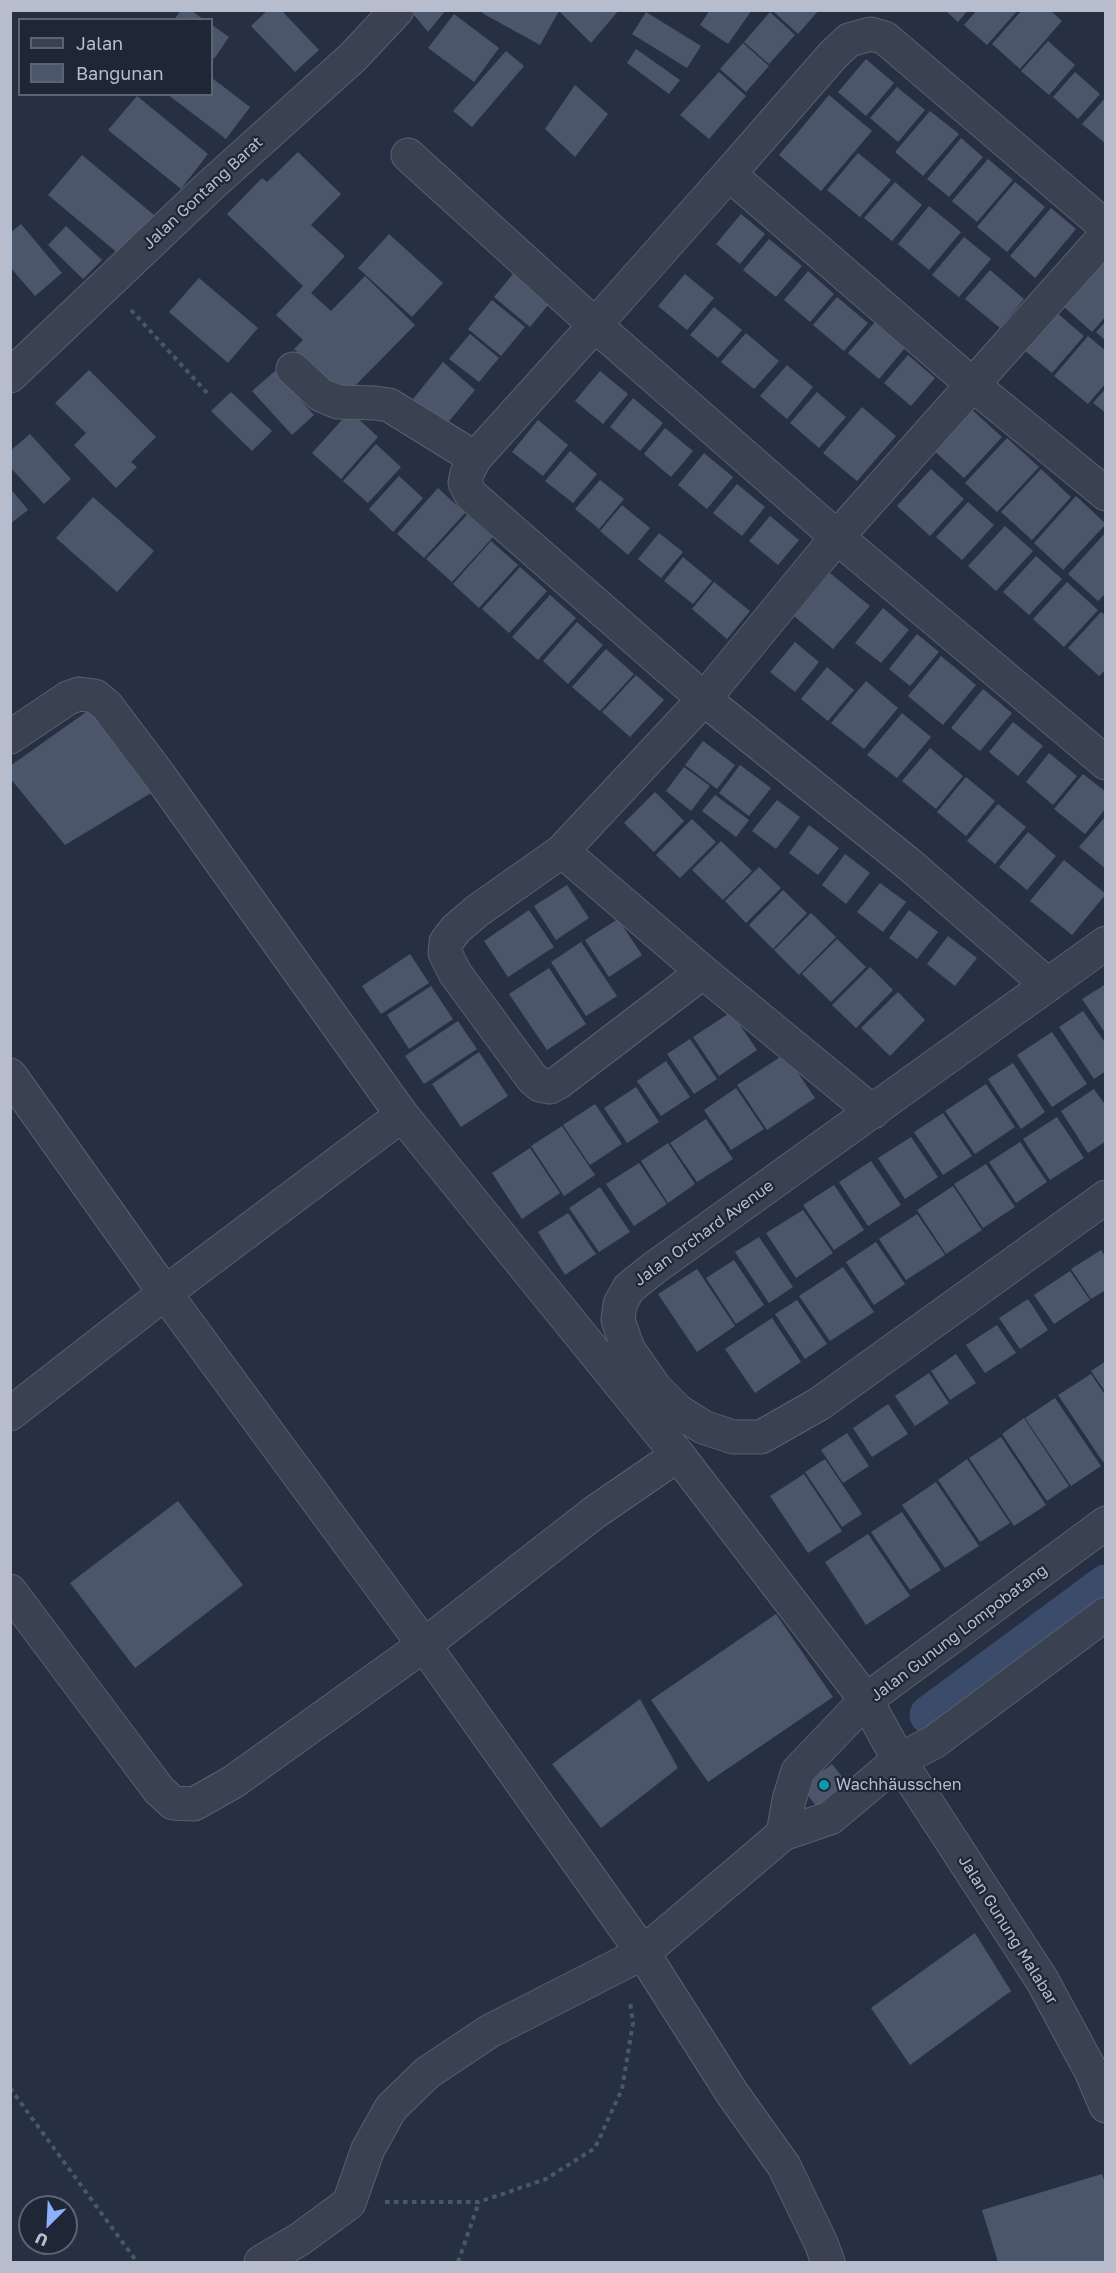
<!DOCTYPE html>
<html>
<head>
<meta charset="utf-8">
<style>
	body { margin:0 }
	#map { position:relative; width:1116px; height:2273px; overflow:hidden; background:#263042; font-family:"Golos Text",sans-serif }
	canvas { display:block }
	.frame { position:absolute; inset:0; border:12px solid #b7bdcc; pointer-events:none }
	.legend { position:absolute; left:18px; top:18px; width:195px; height:78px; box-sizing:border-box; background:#1f2737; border:2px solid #5c6373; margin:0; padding:8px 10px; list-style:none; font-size:18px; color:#b7bdcc }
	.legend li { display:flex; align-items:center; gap:12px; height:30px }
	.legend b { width:30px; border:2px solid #5c6373 }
	.north { position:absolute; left:18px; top:2195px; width:60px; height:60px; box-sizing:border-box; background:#1f2737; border:2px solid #5c6373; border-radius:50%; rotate:204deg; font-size:16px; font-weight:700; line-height:24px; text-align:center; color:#b7bdcc }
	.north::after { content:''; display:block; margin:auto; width:21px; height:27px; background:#8db0fa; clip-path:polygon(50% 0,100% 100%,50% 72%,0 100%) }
</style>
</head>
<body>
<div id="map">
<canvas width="1116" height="2273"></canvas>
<div class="frame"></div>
<ul class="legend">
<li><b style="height:8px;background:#3a4252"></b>Jalan</li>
<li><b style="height:16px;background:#4c566b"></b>Bangunan</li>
</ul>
<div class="north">U</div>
</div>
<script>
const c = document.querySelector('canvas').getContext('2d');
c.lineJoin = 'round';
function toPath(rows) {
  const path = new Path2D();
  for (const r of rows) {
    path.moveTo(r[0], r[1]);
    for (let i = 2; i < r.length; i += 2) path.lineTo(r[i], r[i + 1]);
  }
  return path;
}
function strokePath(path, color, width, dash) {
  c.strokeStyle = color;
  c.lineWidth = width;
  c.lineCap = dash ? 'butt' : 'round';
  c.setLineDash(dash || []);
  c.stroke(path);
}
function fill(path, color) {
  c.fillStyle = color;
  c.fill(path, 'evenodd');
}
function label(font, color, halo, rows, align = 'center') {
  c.font = font + ' "Golos Text",sans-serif';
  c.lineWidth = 4.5;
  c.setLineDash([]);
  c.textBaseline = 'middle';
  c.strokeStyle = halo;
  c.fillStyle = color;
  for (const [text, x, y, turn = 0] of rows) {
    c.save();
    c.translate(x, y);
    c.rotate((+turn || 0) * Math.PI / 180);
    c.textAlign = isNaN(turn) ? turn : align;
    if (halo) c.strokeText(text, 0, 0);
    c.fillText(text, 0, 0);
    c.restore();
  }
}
strokePath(toPath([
	[929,1715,1106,1584]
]), '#3b4c6b', 39);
fill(toPath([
	[181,10,191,10,204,20,174,20],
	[268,10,281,10,319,50,295,72,251,26],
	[410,10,446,10,428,32],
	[484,10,619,10,591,43,559,11,540,45,482,13],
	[710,10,752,10,728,44,700,25],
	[775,10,819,10,798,34,774,12],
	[945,10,968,10,958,22],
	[977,10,1018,10,987,45,964,25],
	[1022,10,1050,10,1062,21,1020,69,992,44],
	[646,12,701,46,687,68,632,34],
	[770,12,795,35,769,64,744,42],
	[454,14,499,48,474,82,428,48],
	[212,25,229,37,214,59,212,57],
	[1048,41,1075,65,1049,95,1021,71],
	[743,43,769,66,746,92,720,69],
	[636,49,680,80,669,94,627,63],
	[506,51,524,66,472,127,453,111],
	[866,59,894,83,866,116,838,92],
	[719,72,746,96,709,139,680,115],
	[1075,72,1100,94,1078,119,1053,97],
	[212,78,250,107,226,139,167,94,212,94],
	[575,85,608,114,575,157,545,129],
	[897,87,925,110,898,142,870,118],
	[829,95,872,131,821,191,779,155],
	[137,96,208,154,181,189,108,130],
	[1106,97,1106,144,1082,124],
	[930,111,959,134,923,176,895,152],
	[961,138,983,157,949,197,927,179],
	[298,152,341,194,311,225,345,256,311,293,331,311,365,276,415,325,344,397,294,349,303,340,276,315,303,286,227,214,262,178,267,182],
	[858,153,891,180,860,217,827,190],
	[82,155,154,215,120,255,48,195],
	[988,159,1013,180,977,222,952,201],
	[895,182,922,205,892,241,864,218],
	[1015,182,1045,207,1007,252,977,227],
	[929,206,961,232,929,270,898,244],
	[1051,208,1076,229,1035,278,1010,256],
	[741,214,765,234,740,264,716,244],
	[21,224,62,273,35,296,10,267,10,233],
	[66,226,102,260,83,279,48,245],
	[389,234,443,283,412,317,358,268],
	[964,237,991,259,959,297,932,275],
	[769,239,802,266,776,297,743,270],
	[1106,256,1106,316,1092,332,1063,306],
	[517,269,553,299,530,327,494,297],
	[990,270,1024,299,1000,328,965,299],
	[808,271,834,294,810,322,784,300],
	[685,274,714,298,687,330,658,306],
	[199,278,258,328,228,363,169,312],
	[837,297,868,323,844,351,813,325],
	[492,300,525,327,501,356,468,329],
	[714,307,742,330,718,358,690,335],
	[1056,312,1084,336,1052,373,1024,350],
	[1106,321,1106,341,1096,332],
	[875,322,905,348,879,379,848,353],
	[746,333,779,361,754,389,721,362],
	[470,334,499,358,479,382,449,359],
	[1088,336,1106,351,1106,383,1088,404,1054,376],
	[908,355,935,378,911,406,884,383],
	[443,362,475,390,445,426,413,399],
	[787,365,813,387,787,419,760,396],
	[89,370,156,437,131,462,137,467,116,488,74,445,86,433,55,403],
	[275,371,314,415,292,435,252,391],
	[600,371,628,394,603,424,575,401],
	[1106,388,1106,413,1093,403],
	[231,392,272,431,252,451,211,411],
	[817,392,846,417,819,448,790,423],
	[633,398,663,423,640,451,610,427],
	[862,407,896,436,857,481,823,453],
	[969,407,1002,437,964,478,931,448],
	[350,411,378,437,341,479,312,453],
	[538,420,568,445,543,476,512,452],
	[665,428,693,451,671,477,644,454],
	[30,434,71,479,44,504,10,467,10,451],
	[1007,438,1039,467,997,512,965,483],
	[376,444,401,467,368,503,343,481],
	[570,451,597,474,573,503,545,481],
	[704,453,733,477,707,509,678,485],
	[931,469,964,499,930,536,897,506],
	[1041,469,1071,497,1032,540,1001,512],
	[399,476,423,498,393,532,369,509],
	[600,480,624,499,599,529,575,509],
	[737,484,765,507,742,536,713,513],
	[10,488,28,510,10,524],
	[438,488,465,513,424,558,397,534],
	[1076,496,1106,524,1063,570,1034,543],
	[93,497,154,551,117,592,56,538],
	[968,502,994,525,962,560,936,537],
	[622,505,650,528,628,555,600,531],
	[467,515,493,537,452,582,426,559],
	[770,516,799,540,778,565,749,541],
	[1005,526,1033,551,996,591,968,566],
	[1106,532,1106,593,1098,601,1068,574],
	[659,533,683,552,661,578,638,559],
	[491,541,518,565,479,608,453,584],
	[1036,556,1062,579,1029,615,1003,592],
	[683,557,712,581,693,604,664,581],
	[520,567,547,591,509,633,482,609],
	[830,573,870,606,833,649,794,616],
	[714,582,750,611,727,639,692,609],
	[1067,582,1098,610,1064,647,1033,619],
	[550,595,576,618,538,660,512,637],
	[883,608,909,630,881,663,855,643],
	[1101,612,1106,616,1106,669,1099,676,1068,648],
	[577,622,603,645,568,684,543,661],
	[917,634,939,652,910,686,889,669],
	[795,642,819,662,795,692,770,672],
	[606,649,634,674,600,711,572,687],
	[941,656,976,685,943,725,908,696],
	[827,667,854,690,828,721,801,699],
	[636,675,664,700,630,737,602,712],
	[866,681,898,708,864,749,831,723],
	[983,689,1012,713,980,751,951,728],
	[89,710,161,787,65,845,10,778,10,766],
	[902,713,931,737,897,778,867,755],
	[1013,722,1043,746,1018,776,989,752],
	[703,741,735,765,717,789,685,765],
	[930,748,963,776,936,809,902,781],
	[1049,753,1077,776,1053,805,1026,782],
	[740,765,771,788,749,816,719,793],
	[684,767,710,786,691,811,666,791],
	[1083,774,1106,792,1106,808,1085,834,1054,809],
	[966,777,995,801,966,836,937,812],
	[655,792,684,821,654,852,624,823],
	[715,795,749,820,736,837,702,811],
	[777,800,800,817,776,849,752,831],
	[998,804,1026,827,995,864,967,841],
	[1106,816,1106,869,1079,847],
	[692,819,716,842,680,878,656,855],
	[809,825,839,848,818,875,789,853],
	[1028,832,1056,856,1027,890,999,867],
	[721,841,752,871,723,900,692,870],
	[845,854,870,873,846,904,822,885],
	[1064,860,1106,894,1072,935,1030,901],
	[759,867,781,888,746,923,725,901],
	[880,883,906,902,883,932,857,912],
	[567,885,589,918,556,940,534,906],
	[783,890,807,913,773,949,749,925],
	[529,910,554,947,508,977,484,941],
	[909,910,938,932,917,959,889,938],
	[811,913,836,937,799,975,774,950],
	[618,919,642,955,609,977,585,940],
	[948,936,977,958,955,986,927,964],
	[837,939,866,967,831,1002,802,974],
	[581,942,617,996,586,1016,551,962],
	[410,954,429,983,381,1014,362,986],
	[870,967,893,990,856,1028,832,1005],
	[549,968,586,1024,547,1050,509,994],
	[1106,984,1106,1034,1082,999],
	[431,986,453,1019,409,1049,387,1015],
	[898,992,925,1020,890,1056,861,1028],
	[1083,1011,1106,1044,1106,1071,1094,1079,1059,1027],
	[731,1012,757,1050,719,1076,693,1037],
	[458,1021,477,1049,424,1084,405,1056],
	[1052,1032,1087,1084,1052,1107,1017,1055],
	[690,1039,717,1079,694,1094,667,1054],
	[479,1052,508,1096,461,1127,432,1084],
	[785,1054,815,1098,767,1130,737,1085],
	[666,1061,690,1097,661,1116,637,1081],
	[1013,1063,1045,1112,1021,1129,988,1079],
	[986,1084,1015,1127,975,1154,945,1111],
	[636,1087,659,1122,627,1143,604,1108],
	[736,1088,764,1129,731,1150,704,1110],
	[1094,1089,1106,1106,1106,1141,1088,1153,1061,1111],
	[595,1104,622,1144,590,1165,563,1125],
	[943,1113,972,1156,943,1175,914,1132],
	[1057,1117,1084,1158,1050,1180,1023,1139],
	[706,1119,733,1159,697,1182,670,1143],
	[562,1126,595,1175,564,1196,531,1146],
	[911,1137,938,1177,905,1199,878,1158],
	[1020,1142,1047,1182,1016,1203,989,1162],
	[668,1143,695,1184,668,1203,641,1161],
	[530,1148,560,1193,522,1219,492,1173],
	[871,1161,901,1205,868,1226,839,1182],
	[639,1163,667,1204,634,1226,606,1184],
	[986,1164,1015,1207,983,1228,954,1184],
	[834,1185,864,1230,834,1250,803,1205],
	[953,1186,982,1230,946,1254,917,1210],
	[600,1187,630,1232,599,1252,569,1208],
	[803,1210,833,1253,796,1278,766,1233],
	[568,1213,596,1254,565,1275,538,1232],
	[917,1214,945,1255,906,1280,879,1239],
	[759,1237,793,1287,769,1303,735,1252],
	[876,1242,905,1284,874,1305,846,1262],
	[1101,1250,1106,1257,1106,1290,1091,1299,1071,1269],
	[734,1260,764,1305,736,1324,706,1278],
	[843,1267,874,1312,830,1341,799,1296],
	[697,1269,735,1326,697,1352,658,1294],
	[1070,1271,1090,1300,1054,1324,1034,1295],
	[1028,1299,1048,1330,1020,1349,999,1318],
	[797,1300,827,1344,805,1359,775,1314],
	[772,1318,801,1362,755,1393,725,1349],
	[997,1325,1016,1353,985,1373,966,1345],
	[956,1354,976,1383,950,1400,931,1371],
	[1106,1361,1106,1393,1091,1371],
	[929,1373,949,1403,915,1426,895,1396],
	[1091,1374,1106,1396,1106,1461,1103,1462,1058,1395],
	[1055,1398,1101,1466,1071,1486,1025,1418],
	[888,1404,908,1434,872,1457,853,1428],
	[1024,1418,1069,1486,1047,1501,1002,1434],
	[847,1433,869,1466,843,1483,821,1450],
	[1001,1437,1046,1505,1014,1526,969,1458],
	[825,1459,862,1514,842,1527,805,1472],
	[967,1459,1010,1523,980,1542,938,1480],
	[804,1474,842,1531,808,1553,770,1496],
	[936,1482,979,1546,945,1568,902,1505],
	[178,1501,243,1585,135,1668,70,1583],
	[902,1512,941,1570,910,1590,871,1532],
	[868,1534,910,1596,866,1625,825,1562],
	[776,1614,833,1697,708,1782,651,1700],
	[640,1699,678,1768,601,1828,552,1764],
	[832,1764,847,1783,817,1807,801,1787],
	[975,1933,1011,1991,910,2065,871,2008],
	[1102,2174,1106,2186,1106,2262,998,2262,982,2210]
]), '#4c566b');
const street = toPath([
	[408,155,595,325,729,174,973,385,1106,494],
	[729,174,833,55,849,40,871,34,885,38,1106,227],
	[293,369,321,395,338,402,375,403,389,405,475,458],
	[10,376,211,185,353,57,397,10],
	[10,737,68,698,79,694,95,696,107,706,159,775,402,1115,678,1455,866,1700,899,1760,1042,1980,1091,2071,1106,2106],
	[562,851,477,911,456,929,446,942,445,953,455,973,532,1078,540,1085,550,1087,559,1082,703,972],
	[1106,943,654,1268,629,1288,620,1304,618,1320,628,1349,655,1388,678,1411,703,1427,733,1437,761,1437,819,1404,1106,1197],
	[1048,985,910,865,704,699,471,495,465,483,467,473,475,458,595,325,837,537,1106,763],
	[10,1075,165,1293,402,1115],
	[873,1112,703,972,562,851,704,699,837,537,1106,235],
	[10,1414,165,1293,424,1645,643,1953,732,2093,784,2166,821,2243,828,2262],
	[10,1591,159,1790,173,1803,194,1804,233,1782,424,1645,595,1512,678,1455],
	[783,1834,789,1800,798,1771,866,1700,1106,1523],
	[261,2262,300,2239,349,2203,368,2149,391,2108,427,2073,490,2031,643,1953,783,1834,830,1818,899,1760,934,1742,1106,1614]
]);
strokePath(street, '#58606f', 35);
strokePath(toPath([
	[131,310,210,396],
	[10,2088,137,2262],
	[385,2202,479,2202,546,2179,595,2148,622,2089,633,2023,630,2002],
	[458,2262,479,2202]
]), '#465b60', 4, [4.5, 4.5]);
strokePath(street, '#3a4252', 33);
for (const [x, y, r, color] of [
	[824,1785,6,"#0f9aa8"]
]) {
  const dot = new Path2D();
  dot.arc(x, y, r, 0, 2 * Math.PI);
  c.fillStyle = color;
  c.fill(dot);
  strokePath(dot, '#1f2737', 2);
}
label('16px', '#b7bdcc', '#1f2737', [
	["Jalan Gontang Barat",203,193,-43],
	["Jalan Orchard Avenue",704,1233,-36],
	["Jalan Gunung Lompobatang",959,1633,-37],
	["Jalan Gunung Malabar",1008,1930,58]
]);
label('16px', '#b7bdcc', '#1f2737', [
	["Wachhäusschen",836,1785]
], 'left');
</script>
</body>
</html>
